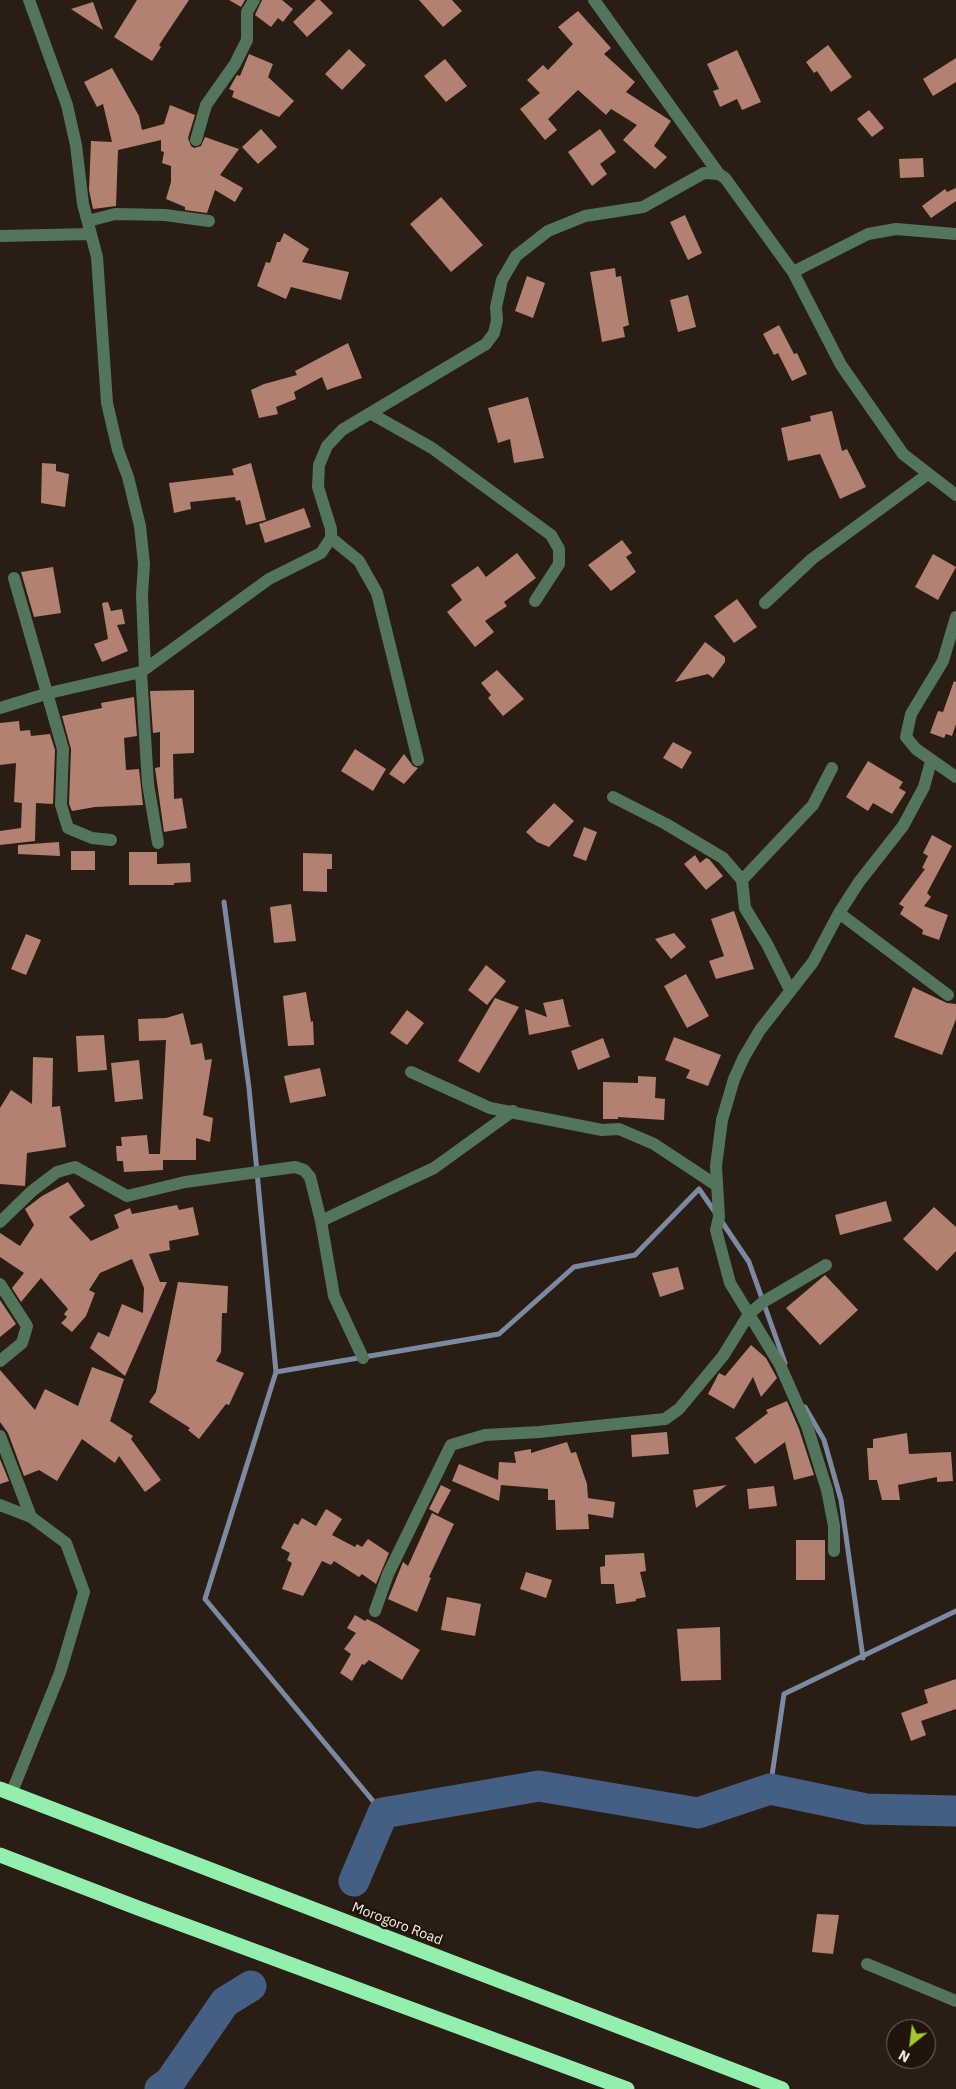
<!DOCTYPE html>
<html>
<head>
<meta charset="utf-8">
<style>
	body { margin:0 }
	#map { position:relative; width:956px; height:2089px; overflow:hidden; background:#291d14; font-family:"IBM Plex Sans",sans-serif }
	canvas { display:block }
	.north { position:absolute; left:886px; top:2019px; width:50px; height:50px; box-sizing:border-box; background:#20140b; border:1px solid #766c64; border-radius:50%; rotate:209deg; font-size:14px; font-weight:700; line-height:20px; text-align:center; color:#f8f0e9 }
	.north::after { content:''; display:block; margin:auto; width:18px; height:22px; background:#9fca2c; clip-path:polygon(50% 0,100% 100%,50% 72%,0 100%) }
</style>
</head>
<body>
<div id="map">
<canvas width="956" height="2089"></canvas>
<div class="north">N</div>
</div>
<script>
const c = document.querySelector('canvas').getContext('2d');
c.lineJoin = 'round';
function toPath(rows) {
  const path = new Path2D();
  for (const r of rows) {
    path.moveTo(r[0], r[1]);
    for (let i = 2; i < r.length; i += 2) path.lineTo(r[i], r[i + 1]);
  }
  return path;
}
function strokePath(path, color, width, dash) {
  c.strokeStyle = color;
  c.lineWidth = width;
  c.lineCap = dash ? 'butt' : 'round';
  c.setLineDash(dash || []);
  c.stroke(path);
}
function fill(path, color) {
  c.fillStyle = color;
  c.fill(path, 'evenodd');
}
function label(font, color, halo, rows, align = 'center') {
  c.font = font + ' "IBM Plex Sans",sans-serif';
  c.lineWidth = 5;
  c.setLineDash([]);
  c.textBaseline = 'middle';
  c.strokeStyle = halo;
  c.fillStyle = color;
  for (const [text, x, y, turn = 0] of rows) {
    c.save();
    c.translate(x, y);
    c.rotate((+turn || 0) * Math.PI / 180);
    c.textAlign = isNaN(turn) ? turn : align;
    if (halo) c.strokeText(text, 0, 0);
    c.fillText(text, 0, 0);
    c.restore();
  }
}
strokePath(toPath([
	[224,902,249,1088,276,1372,205,1599,383,1813],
	[720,1219,749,1262,785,1363],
	[276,1372,499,1334,574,1267,635,1255,699,1189,715,1212],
	[805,1407,824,1440,841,1500,863,1658],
	[770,1789,784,1694,956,1611]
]), '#7b8aa2', 5);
strokePath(toPath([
	[354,1881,383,1813,539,1786,698,1813,770,1789,866,1809,956,1811],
	[160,2089,169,2083,225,2002,251,1986]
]), '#455f84', 31);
fill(toPath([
	[137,0,189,0,159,45,161,47,152,61,114,37],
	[229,0,245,0,241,7],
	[262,0,282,0,293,9,283,22,278,18,271,27,255,15],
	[316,0,320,0,333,13,307,37,293,22],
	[419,0,452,0,462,11,443,27],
	[93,2,103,30,71,9],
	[578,11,611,48,604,54,635,82,626,92,671,121,654,146,667,157,655,169,623,140,637,125,611,109,606,115,578,90,548,119,557,130,545,140,520,109,540,93,527,80,543,65,548,70,573,44,558,27],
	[828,45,852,77,831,92,817,71,814,73,806,62],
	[349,49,366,65,342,90,325,74],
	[737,50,761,102,742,110,737,99,720,107,713,91,719,89,707,64],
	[249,54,273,64,268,77,294,101,279,117,232,97,234,91,229,89,237,75,240,76],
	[956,58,956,82,933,96,923,79],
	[445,59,467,86,446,102,424,76],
	[112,68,139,116,142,130,164,124,170,105,195,115,188,138,191,146,194,148,201,146,205,137,239,149,220,175,243,188,235,202,215,190,207,213,185,210,185,207,166,199,171,182,171,166,162,163,164,152,161,151,161,140,118,150,116,206,93,209,89,190,91,141,112,142,103,104,97,107,84,82],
	[869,110,884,128,872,137,857,119],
	[261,129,277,147,258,164,242,147],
	[600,129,616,152,600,164,607,174,592,186,568,152],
	[923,158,924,177,900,178,899,159],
	[956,188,956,201,931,218,922,206,945,189,947,192],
	[441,197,483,245,451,272,410,224],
	[685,215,702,253,688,260,670,222],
	[284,233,309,249,302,262,349,272,341,300,291,287,286,299,257,286,266,262,270,263,277,242,280,242],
	[615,268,616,277,621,276,629,325,623,327,625,337,602,342,590,272],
	[527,276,545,283,533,318,515,311],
	[688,295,696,327,678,332,670,300],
	[779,325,794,354,797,353,807,374,792,381,778,353,774,355,763,334],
	[348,343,362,378,327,390,322,377,294,392,296,399,276,407,278,414,259,418,251,390,264,384,297,375,295,371],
	[528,397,544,458,514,463,510,439,498,443,488,408],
	[832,411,842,451,847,449,866,487,840,499,820,454,788,461,781,428,811,421,810,416],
	[42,463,56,464,56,471,69,474,65,507,41,503],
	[251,463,266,520,246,525,240,500,236,501,235,497,190,502,191,509,174,513,169,483,234,475,232,469],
	[304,508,311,527,265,543,259,524],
	[622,540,632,553,626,557,636,572,611,591,588,565],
	[517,553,536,578,504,602,507,606,485,621,494,632,475,647,447,612,462,600,451,585,478,566,486,577],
	[933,554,956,567,938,600,915,587],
	[53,567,61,613,34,617,21,572],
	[737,599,757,627,734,643,714,616],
	[108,602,111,611,122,609,125,624,117,625,128,651,102,662,94,644,108,639,102,603],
	[705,642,725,657,725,662,713,678,708,674,675,682],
	[497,670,524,699,503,716,488,698,491,695,481,683],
	[954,681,956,682,956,724,952,736,946,734,944,738,930,733,938,711,943,712],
	[194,690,194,753,173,754,174,799,182,798,187,828,164,832,155,768,160,767,160,732,153,733,150,691],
	[134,697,137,736,124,738,126,770,139,769,143,805,95,807,72,811,69,804,71,749,62,716,102,708,101,703],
	[19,721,20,731,30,730,31,736,50,734,55,750,53,804,36,803,35,841,0,845,0,831,21,828,22,803,14,802,16,763,0,765,0,723],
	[673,742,692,752,682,769,663,758],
	[355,749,386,769,373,791,341,771],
	[404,754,413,766,418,768,404,784,389,774],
	[868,761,903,782,899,788,906,792,892,814,873,803,868,811,846,797],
	[554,803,574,821,549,847,537,842,526,832],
	[584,827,597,832,586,861,573,856],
	[932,835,952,846,927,893,931,897,924,906,948,915,939,940,922,934,923,930,900,914,904,907,899,904,925,869,922,868,928,856,923,853],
	[59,842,60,856,18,854,18,845],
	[71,851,95,851,95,870,71,870],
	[129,852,157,852,157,864,190,863,191,882,174,883,174,885,129,885],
	[303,853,332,854,332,869,327,869,327,892,303,891],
	[695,855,700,863,706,858,709,859,723,876,706,890,684,864],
	[291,904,296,941,274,943,270,907],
	[734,911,754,969,716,979,709,961,724,956,711,919],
	[674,933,686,947,671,959,655,939],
	[26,934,41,940,26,975,11,969],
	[486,965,506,981,487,1005,468,990],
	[686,974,709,1016,687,1028,664,986],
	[913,987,947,1003,956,1004,956,1019,942,1055,894,1037],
	[306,992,311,1022,313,1021,314,1045,288,1046,283,996],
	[495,998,519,1007,479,1073,458,1061],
	[563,999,569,1025,572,1026,529,1035,525,1009,547,1017,543,1003],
	[407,1010,424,1023,407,1045,390,1033],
	[183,1013,191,1045,202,1043,205,1060,212,1059,203,1115,213,1118,210,1142,196,1138,196,1160,163,1160,163,1170,124,1172,123,1161,117,1161,116,1146,122,1146,121,1137,147,1135,149,1154,160,1154,166,1040,139,1041,138,1019,166,1018],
	[104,1035,107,1070,78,1072,76,1036],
	[674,1037,721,1055,708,1086,686,1078,690,1070,665,1060],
	[603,1038,610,1057,578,1070,571,1051],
	[33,1057,53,1058,52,1107,60,1106,66,1147,27,1153,25,1186,0,1184,0,1108,11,1090,32,1104],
	[139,1060,143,1099,115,1102,111,1063],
	[320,1068,326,1096,290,1103,284,1076],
	[638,1076,656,1077,655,1098,665,1099,664,1120,618,1117,618,1119,603,1119,603,1082,638,1083],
	[68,1182,85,1206,69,1217,91,1241,119,1228,114,1215,130,1208,132,1214,177,1205,179,1210,193,1207,199,1235,169,1241,170,1250,149,1254,160,1282,167,1282,125,1376,90,1348,98,1332,109,1337,122,1304,143,1313,144,1288,132,1259,100,1273,89,1290,95,1293,86,1316,72,1332,61,1323,67,1317,64,1314,68,1309,41,1278,21,1302,12,1288,24,1273,0,1257,0,1233,20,1246,34,1225,25,1209,42,1196],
	[886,1201,892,1221,840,1235,835,1215],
	[934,1207,956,1227,956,1251,937,1271,903,1239],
	[678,1267,684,1289,660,1297,652,1273],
	[825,1275,858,1310,820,1345,786,1308],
	[178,1282,228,1286,227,1313,222,1313,221,1352,216,1361,244,1373,229,1405,226,1404,199,1439,188,1430,190,1428,149,1402,156,1392],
	[0,1300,16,1324,0,1337],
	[751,1345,766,1358,777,1378,761,1397,753,1377,734,1409,708,1394,719,1373,725,1376],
	[92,1367,124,1379,110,1421,133,1436,131,1439,161,1480,145,1492,119,1456,115,1463,82,1439,57,1481,39,1470,24,1476,8,1433,0,1422,0,1370,35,1410,45,1389,78,1406],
	[787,1401,799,1429,814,1475,794,1480,785,1442,755,1464,735,1438,768,1413,766,1410],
	[667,1432,669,1454,632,1457,631,1435],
	[907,1433,909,1454,951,1452,953,1481,937,1482,937,1477,898,1485,900,1500,882,1500,877,1480,869,1480,867,1448,873,1448,873,1439],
	[567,1442,571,1453,576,1452,587,1484,588,1498,615,1502,613,1518,588,1514,589,1529,556,1530,555,1500,548,1500,548,1489,501,1485,499,1501,452,1481,459,1464,498,1480,499,1462,516,1463,514,1452,531,1449,531,1453],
	[0,1459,9,1481,0,1484],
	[441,1485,451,1490,438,1514,429,1509],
	[727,1485,696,1508,693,1490],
	[774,1486,777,1506,749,1509,747,1489],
	[326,1509,342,1519,332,1535,355,1547,357,1544,362,1547,368,1539,389,1553,376,1584,362,1574,359,1577,334,1561,331,1565,322,1561,303,1596,282,1589,292,1563,287,1560,290,1553,281,1548,294,1523,298,1525,302,1518,316,1526],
	[432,1513,454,1524,429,1577,431,1578,417,1612,388,1599,403,1562,408,1566],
	[796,1540,825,1540,825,1580,796,1580],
	[644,1553,646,1571,640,1572,646,1597,636,1599,636,1601,616,1604,614,1584,601,1584,600,1567,605,1566,605,1555],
	[526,1572,552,1580,546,1598,520,1589],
	[447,1597,481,1604,475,1636,441,1630],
	[355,1615,365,1621,367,1619,377,1624,420,1650,402,1680,369,1660,364,1665,362,1664,352,1681,340,1673,351,1654,344,1649,356,1633,347,1628],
	[720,1627,721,1680,681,1681,677,1629],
	[956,1679,956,1709,921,1721,926,1735,911,1741,901,1713,928,1703,924,1690],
	[817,1914,839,1915,833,1954,812,1952]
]), '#b38171');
strokePath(toPath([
	[29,0,67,105,76,145,83,204,97,257,107,403,118,450,128,477,140,526,144,564,142,595,145,669],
	[594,0,719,174],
	[196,140,206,105,235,64,247,40,247,12,254,0],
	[88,221,115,214,165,215,209,221],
	[0,236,91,234],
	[793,272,868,234,896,229,956,234],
	[370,413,432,448,551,535,559,549,559,564,535,601],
	[331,538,359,561,377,593,418,760],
	[14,578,63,749,61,805,68,828,92,838,111,840],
	[765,603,812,559,928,474],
	[956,617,943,661,911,714,906,737,916,749,956,777],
	[141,672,148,784,158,843],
	[0,708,49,693,141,672,269,579,321,553,331,538,331,529,318,487,319,465,327,446,342,430,486,344,494,333,497,320,496,307,502,280,516,256,548,231,585,216,643,207,704,173,719,174,725,178,793,272,841,365,903,454,956,495],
	[613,797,666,824,723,858,742,880],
	[839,913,948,995],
	[790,990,767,944,745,908,742,880,813,805,832,768],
	[411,1072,490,1108,602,1130,619,1129,654,1144,716,1185],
	[321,1221,434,1168,513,1111],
	[0,1222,32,1191,57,1172,75,1167,127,1196,185,1182,295,1167,304,1170,310,1177,321,1221,334,1296,363,1358],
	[0,1284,27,1326,22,1343,0,1361],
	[0,1436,31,1517],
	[0,1505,31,1517,66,1543,84,1592,60,1673,11,1794],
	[834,1551,834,1526,827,1490,807,1426,780,1365,730,1283,716,1230,719,1217,716,1166,722,1120,734,1079,744,1057,760,1030,813,962,839,913,859,882,903,826,924,787,931,761],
	[375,1611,388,1574,451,1445,485,1435,539,1432,665,1419,679,1409,723,1356,749,1314,763,1302,826,1265],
	[867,1964,956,2001]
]), '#52755b', 12);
strokePath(toPath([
	[0,1789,782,2089],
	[0,1855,138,1908,627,2089]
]), '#93efad', 15);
label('14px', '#f8f0e9', '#20140b', [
	["Morogoro Road",397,1924,21]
]);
</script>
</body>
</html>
